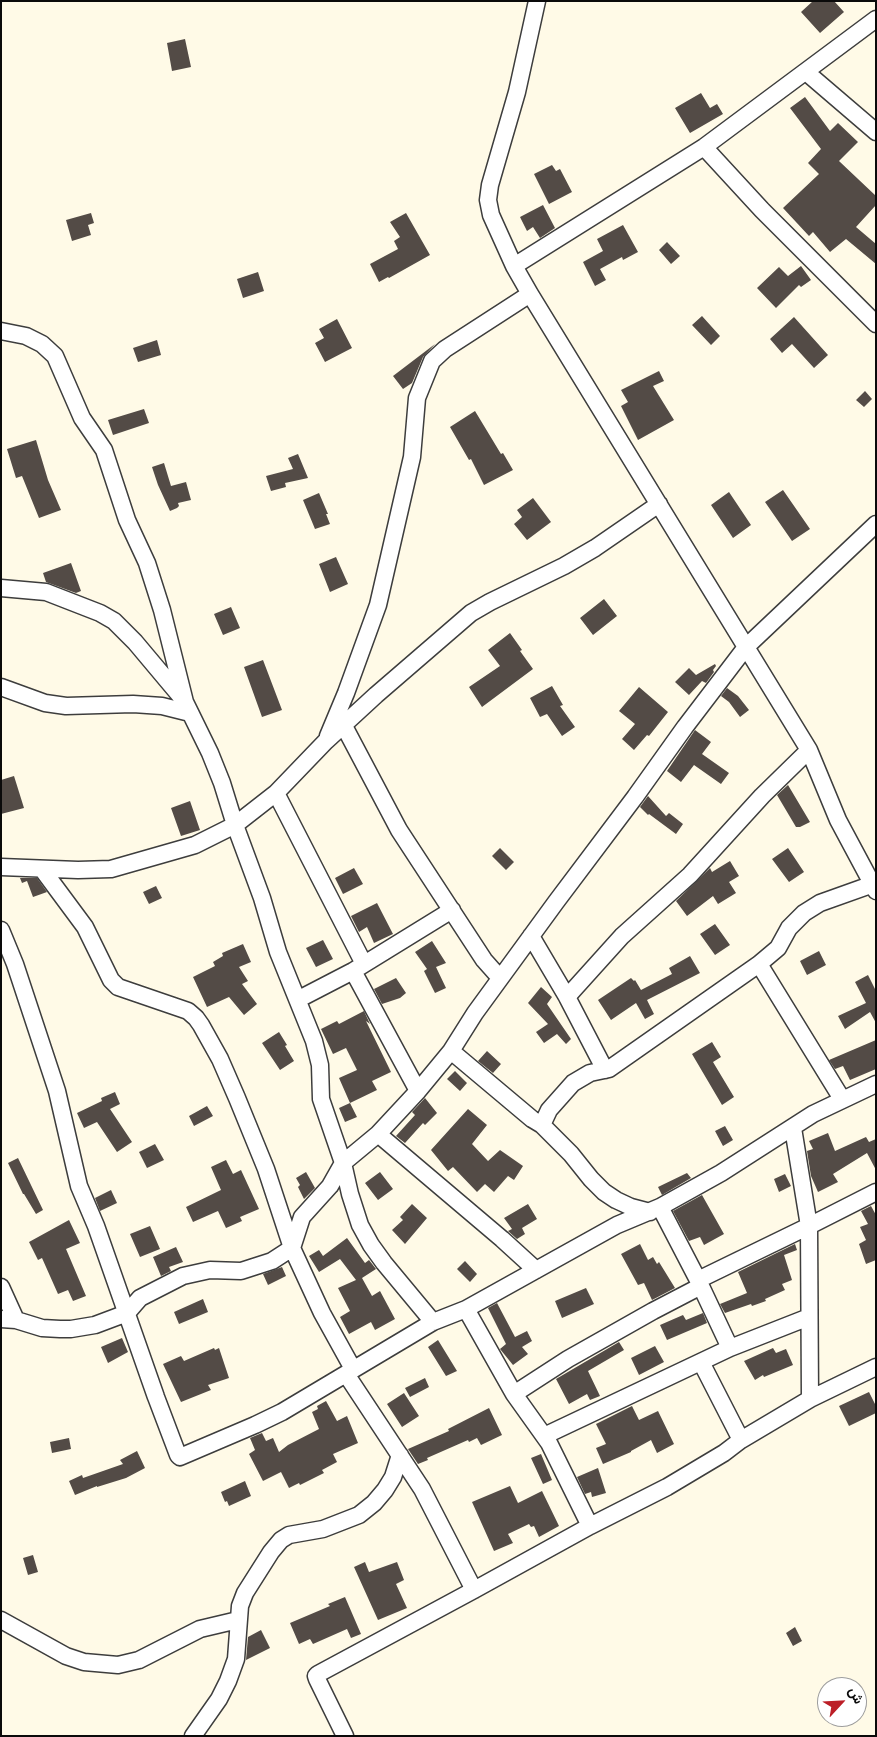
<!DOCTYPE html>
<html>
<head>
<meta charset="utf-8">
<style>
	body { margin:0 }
	#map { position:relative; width:877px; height:1737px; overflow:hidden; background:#fffae7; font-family:Georgia,Vazirmatn,serif }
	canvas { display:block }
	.frame { position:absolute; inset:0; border:2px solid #0a0a0a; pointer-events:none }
	.north { position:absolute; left:817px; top:1677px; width:50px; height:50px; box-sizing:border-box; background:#fff; border:1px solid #9d9d9d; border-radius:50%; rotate:65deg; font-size:14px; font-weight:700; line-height:20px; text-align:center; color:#0a0a0a }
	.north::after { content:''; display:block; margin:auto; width:18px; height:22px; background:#bc1f27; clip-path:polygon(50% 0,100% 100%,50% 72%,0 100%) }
</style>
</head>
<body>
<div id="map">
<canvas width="877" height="1737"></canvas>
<div class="frame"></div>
<div class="north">ش</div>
</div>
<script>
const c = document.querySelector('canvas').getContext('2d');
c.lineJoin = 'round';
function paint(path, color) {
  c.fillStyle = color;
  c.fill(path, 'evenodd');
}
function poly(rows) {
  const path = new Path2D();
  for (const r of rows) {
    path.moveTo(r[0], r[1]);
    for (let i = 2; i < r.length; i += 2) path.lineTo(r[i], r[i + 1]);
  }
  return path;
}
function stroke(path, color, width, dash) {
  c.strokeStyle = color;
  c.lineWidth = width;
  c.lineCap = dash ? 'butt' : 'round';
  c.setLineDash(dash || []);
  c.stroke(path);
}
paint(poly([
	[813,1,834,1,844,12,820,33,801,12],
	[185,39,191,67,172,71,167,43],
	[701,93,710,108,717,104,723,114,690,133,675,108],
	[805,97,830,131,838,123,858,142,839,161,876,196,876,205,856,227,876,244,876,264,846,239,830,252,813,232,809,236,783,208,819,174,808,163,821,149,790,108],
	[552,165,556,171,560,169,572,192,549,204,534,174],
	[543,205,555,228,540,238,533,227,527,231,520,217],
	[91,213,94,223,88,225,91,235,72,241,66,220],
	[406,213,430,255,389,278,388,277,379,282,370,264,398,249,394,241,400,237,390,222],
	[623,225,638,252,623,260,622,257,600,269,606,280,595,286,583,262,603,251,597,239],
	[667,242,680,256,671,264,659,250],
	[801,266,811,280,801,287,799,285,776,308,757,288,779,267,788,276],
	[258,272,264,291,243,298,237,279],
	[702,316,720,336,711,345,692,325],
	[794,317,828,355,814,368,792,344,782,353,770,339],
	[337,319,352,348,325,362,315,343,324,338,319,329],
	[157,340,161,355,138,362,133,348],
	[435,344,423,357,412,383,403,389,393,376],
	[659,371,664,381,653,386,674,420,638,440,621,406,628,402,621,390],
	[865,391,872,399,864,407,856,400],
	[144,409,149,423,113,435,108,420],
	[475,411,501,454,503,453,513,470,484,485,471,459,469,460,450,427],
	[36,440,48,480,61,510,39,518,22,476,16,478,7,449],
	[298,454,308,478,285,483,286,487,271,491,266,476,293,469,288,458],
	[164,463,171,486,186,482,191,500,178,503,179,506,177,508,170,511,158,485,152,467],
	[783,490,810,529,792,541,765,502],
	[729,492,751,525,733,538,711,505],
	[319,493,328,514,326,514,330,524,315,529,303,500],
	[533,498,551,522,527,540,514,524,522,517,517,510],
	[336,557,348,584,330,592,319,564],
	[71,563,81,591,76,593,46,582,43,573],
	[604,599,617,616,593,635,580,618],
	[231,607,240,628,223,635,214,614],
	[510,633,522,650,520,651,533,669,482,707,469,687,500,666,488,650],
	[263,660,282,710,262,717,244,667],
	[715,664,716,666,713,670,714,672,706,683,702,681,689,695,675,682,689,668,696,675],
	[552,686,563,705,560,706,575,727,562,736,547,714,540,717,530,698],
	[639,687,668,712,649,736,647,735,634,750,622,739,635,724,619,711],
	[727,688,738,696,749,710,740,717,729,702,721,696],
	[695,730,711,742,702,754,729,773,721,784,694,765,681,782,667,771],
	[14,776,24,808,1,814,1,780],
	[788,785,810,822,800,827,796,827,777,795],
	[648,796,666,816,669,813,683,824,676,834,649,814,648,815,640,807],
	[190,801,200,830,181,836,171,808],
	[500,848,514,862,506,870,492,856],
	[788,848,804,872,789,882,772,859],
	[730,861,739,876,729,882,736,893,718,904,713,896,687,916,676,901,709,869,710,868,712,872],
	[354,868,363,884,343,894,335,878],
	[20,878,37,878,47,892,33,897,27,881,22,883],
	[156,886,162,898,149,904,143,892],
	[377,903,393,934,374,943,367,927,359,932,351,916],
	[715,924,730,945,715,955,700,934],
	[323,940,333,959,316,967,306,948],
	[432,941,446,963,436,967,446,988,435,993,424,971,427,969,415,952],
	[243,944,251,962,239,967,248,981,242,984,257,1004,244,1015,229,997,207,1007,193,977,215,966,213,962,223,956,222,953],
	[819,951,826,965,807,975,800,961],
	[690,956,700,973,647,1000,654,1014,645,1019,636,1003,611,1020,598,1000,631,978,634,981,635,980,641,990,672,974,669,968],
	[868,975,876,991,876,1023,870,1012,845,1029,838,1016,866,1003,855,982],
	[396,978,406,993,400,998,382,1004,374,989],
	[541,987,552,997,547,1004,571,1039,566,1044,557,1034,544,1043,536,1032,548,1024,528,1003],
	[364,1011,370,1024,366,1021,391,1072,372,1081,377,1090,350,1103,357,1117,345,1122,339,1108,350,1103,339,1078,357,1070,346,1048,333,1054,321,1029,337,1021,339,1024],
	[279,1032,287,1045,285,1046,294,1061,280,1070,262,1043],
	[876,1040,876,1069,850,1080,843,1066,835,1069,829,1060],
	[712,1042,721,1057,713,1062,734,1097,722,1105,692,1054],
	[487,1051,501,1064,493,1073,478,1061],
	[455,1071,467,1083,460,1091,447,1079],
	[115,1092,120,1104,110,1109,132,1142,117,1152,97,1122,84,1128,77,1113,102,1101,101,1098],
	[425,1098,437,1113,425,1125,423,1123,405,1143,396,1136,415,1115,412,1112],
	[207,1106,213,1116,194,1126,189,1116],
	[468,1109,487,1125,472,1144,488,1161,500,1150,523,1166,514,1180,508,1176,494,1192,485,1184,477,1192,453,1167,448,1171,431,1150],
	[725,1126,733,1140,723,1146,715,1131],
	[828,1133,835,1151,866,1137,869,1142,876,1139,876,1170,867,1153,833,1174,838,1182,818,1192,811,1176,807,1151,813,1149,809,1141],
	[155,1144,164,1160,147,1168,139,1152],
	[18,1158,43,1210,36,1214,24,1194,23,1194,8,1163],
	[226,1160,233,1174,241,1170,259,1209,240,1217,242,1221,226,1228,218,1211,193,1222,186,1207,221,1190,211,1167],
	[306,1172,315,1188,304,1199,298,1187,300,1185,296,1178],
	[380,1172,393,1189,378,1200,365,1183],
	[687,1173,691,1178,662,1195,658,1187],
	[785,1174,791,1186,779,1192,774,1179],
	[111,1190,117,1203,100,1211,95,1198],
	[702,1195,724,1234,704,1245,700,1237,689,1241,673,1211],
	[412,1204,427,1218,405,1244,392,1230,403,1220,400,1217],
	[528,1204,537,1219,522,1228,525,1234,517,1239,508,1231,512,1229,504,1218],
	[871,1206,876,1215,876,1260,866,1264,859,1244,866,1240,860,1227,868,1224,861,1211],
	[69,1220,80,1243,66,1249,86,1296,73,1301,68,1290,58,1294,42,1258,38,1260,29,1242],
	[150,1226,160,1249,140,1257,130,1234],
	[347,1238,365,1263,369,1260,376,1269,362,1278,372,1296,380,1291,395,1319,375,1330,371,1322,349,1334,340,1317,350,1311,338,1288,356,1280,340,1259,319,1272,309,1256,319,1250,323,1256],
	[640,1244,648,1260,653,1257,657,1264,659,1262,675,1288,652,1300,644,1283,638,1285,621,1254],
	[795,1244,797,1250,784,1255,792,1280,782,1284,785,1290,765,1299,766,1301,752,1306,751,1304,725,1313,720,1304,747,1293,738,1272],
	[176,1247,183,1262,169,1267,171,1271,161,1276,153,1257],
	[465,1261,477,1274,470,1282,457,1269],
	[282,1267,286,1276,268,1285,263,1274],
	[586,1288,594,1304,562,1318,555,1301],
	[203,1299,208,1312,179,1324,174,1312],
	[497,1303,515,1337,527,1331,532,1341,522,1347,528,1354,513,1365,500,1349,506,1344,488,1308],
	[703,1313,707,1323,667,1340,660,1325,683,1315,686,1320],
	[122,1338,128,1352,108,1363,101,1347],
	[438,1340,457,1371,446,1376,428,1347],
	[619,1342,624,1350,588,1371,600,1396,590,1400,587,1394,569,1404,556,1379],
	[655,1346,664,1362,639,1375,631,1358],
	[214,1348,215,1350,219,1348,229,1378,208,1385,211,1390,181,1402,163,1364,181,1356,184,1361],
	[773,1348,776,1353,786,1349,793,1365,764,1377,763,1375,755,1380,744,1361],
	[425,1378,429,1387,410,1397,405,1388],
	[869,1392,876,1406,876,1413,849,1426,839,1406],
	[404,1393,419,1416,402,1427,387,1404],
	[326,1401,337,1421,347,1416,358,1443,333,1454,337,1462,322,1470,324,1473,300,1485,299,1483,289,1488,281,1472,263,1481,249,1454,255,1450,250,1438,262,1433,266,1441,273,1438,279,1452,288,1445,319,1429,312,1412,318,1409,317,1406],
	[632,1406,639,1420,658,1411,674,1444,657,1453,651,1440,631,1451,631,1452,603,1464,596,1448,606,1444,596,1424],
	[489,1408,502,1435,481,1445,477,1438,469,1442,468,1440,427,1458,428,1460,418,1464,408,1449,449,1431,448,1429],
	[69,1438,71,1449,52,1453,50,1442],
	[137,1451,145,1468,126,1478,97,1487,97,1486,75,1495,69,1481,82,1475,83,1478,123,1464,120,1460],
	[541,1454,552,1480,543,1484,531,1458],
	[598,1468,606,1493,592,1497,591,1492,585,1494,577,1477],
	[245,1481,251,1496,229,1506,227,1501,225,1502,221,1492],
	[510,1486,518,1503,542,1491,559,1526,539,1537,534,1526,531,1527,529,1524,508,1534,513,1543,494,1551,472,1502],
	[33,1555,38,1572,28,1575,23,1558],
	[365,1562,369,1572,397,1562,404,1580,396,1584,407,1608,378,1620,354,1567],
	[345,1597,361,1634,351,1638,347,1629,313,1644,310,1639,299,1644,290,1623,330,1606,328,1604],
	[795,1627,802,1641,793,1646,786,1633],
	[261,1630,270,1648,246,1660,248,1637]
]), '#534b46');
const minor = poly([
	[537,1,517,92,490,185,488,200,491,215,514,266,530,294,809,750,838,820,876,891],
	[806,72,876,132],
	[704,147,762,210,876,324],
	[514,266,704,147,876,19],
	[1,331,26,336,42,344,55,356,82,418,104,450,127,520,147,563,162,610,185,702,210,753,222,783,235,825,262,898,278,952,314,1041,320,1065,321,1099,343,1163,350,1194,360,1225,371,1245,384,1263,433,1322],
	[1,588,46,592,100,613,114,621,135,642,182,698],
	[1,687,45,703,66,706,133,704,162,706,190,713],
	[344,726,399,830,484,960,500,978],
	[328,736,346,693,378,605,412,457,417,398,432,361,445,349,530,294],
	[276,793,364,964],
	[1,867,78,870,111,869,195,845,235,825,276,793,326,741,376,695,471,613,490,602,564,566,595,548,659,504],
	[42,869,85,927,111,980,118,987,188,1011,196,1018,201,1025,220,1059,237,1098,266,1169,292,1248,322,1313,353,1369],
	[1,930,15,964,57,1091,79,1186,96,1226,156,1397,178,1455,180,1457,255,1425,282,1412,433,1322,466,1309,617,1225,660,1207,721,1173,813,1114,876,1084],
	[531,936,567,997,605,1070],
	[759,964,842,1099],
	[353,971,418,1091],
	[567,997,622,936,690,875,762,796,809,750],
	[299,999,353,971,452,910],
	[451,1051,532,1119,542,1125,549,1110,573,1083,590,1073,609,1069,759,964,778,948,789,928,804,913,820,903,876,883],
	[542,1125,571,1154,591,1179,604,1192,616,1200,631,1207,650,1212],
	[793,1128,809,1226,810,1399],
	[378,1134,502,1239,536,1270],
	[698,1280,809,1226,876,1192],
	[1,1287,16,1320],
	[466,1309,514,1394,549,1443,590,1526],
	[1,1319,16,1320,42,1328,60,1329,71,1329,95,1325,127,1313,140,1298,183,1276,210,1270,241,1271,272,1261,292,1248,302,1217,330,1186,343,1163,378,1134,418,1091,451,1051,475,1013,556,902,635,797,685,727,746,647,876,524],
	[730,1348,809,1317],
	[701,1362,741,1440],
	[346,1374,422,1489,474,1590],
	[514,1394,568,1359,653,1311,701,1286],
	[544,1436,730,1348,698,1280,660,1207],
	[1,1620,66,1656,84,1662,118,1665,139,1660,200,1629,238,1620],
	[193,1736,219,1699,228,1681,236,1659,240,1606,245,1593,271,1552,281,1540,289,1535,323,1529,359,1515,374,1503,385,1490,393,1477,400,1455],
	[345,1736,317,1679,316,1676,318,1674,474,1590,590,1526,667,1487,724,1453,741,1440,810,1399,876,1367]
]);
stroke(minor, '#3d3d3d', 19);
stroke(minor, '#fff', 16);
</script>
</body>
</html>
